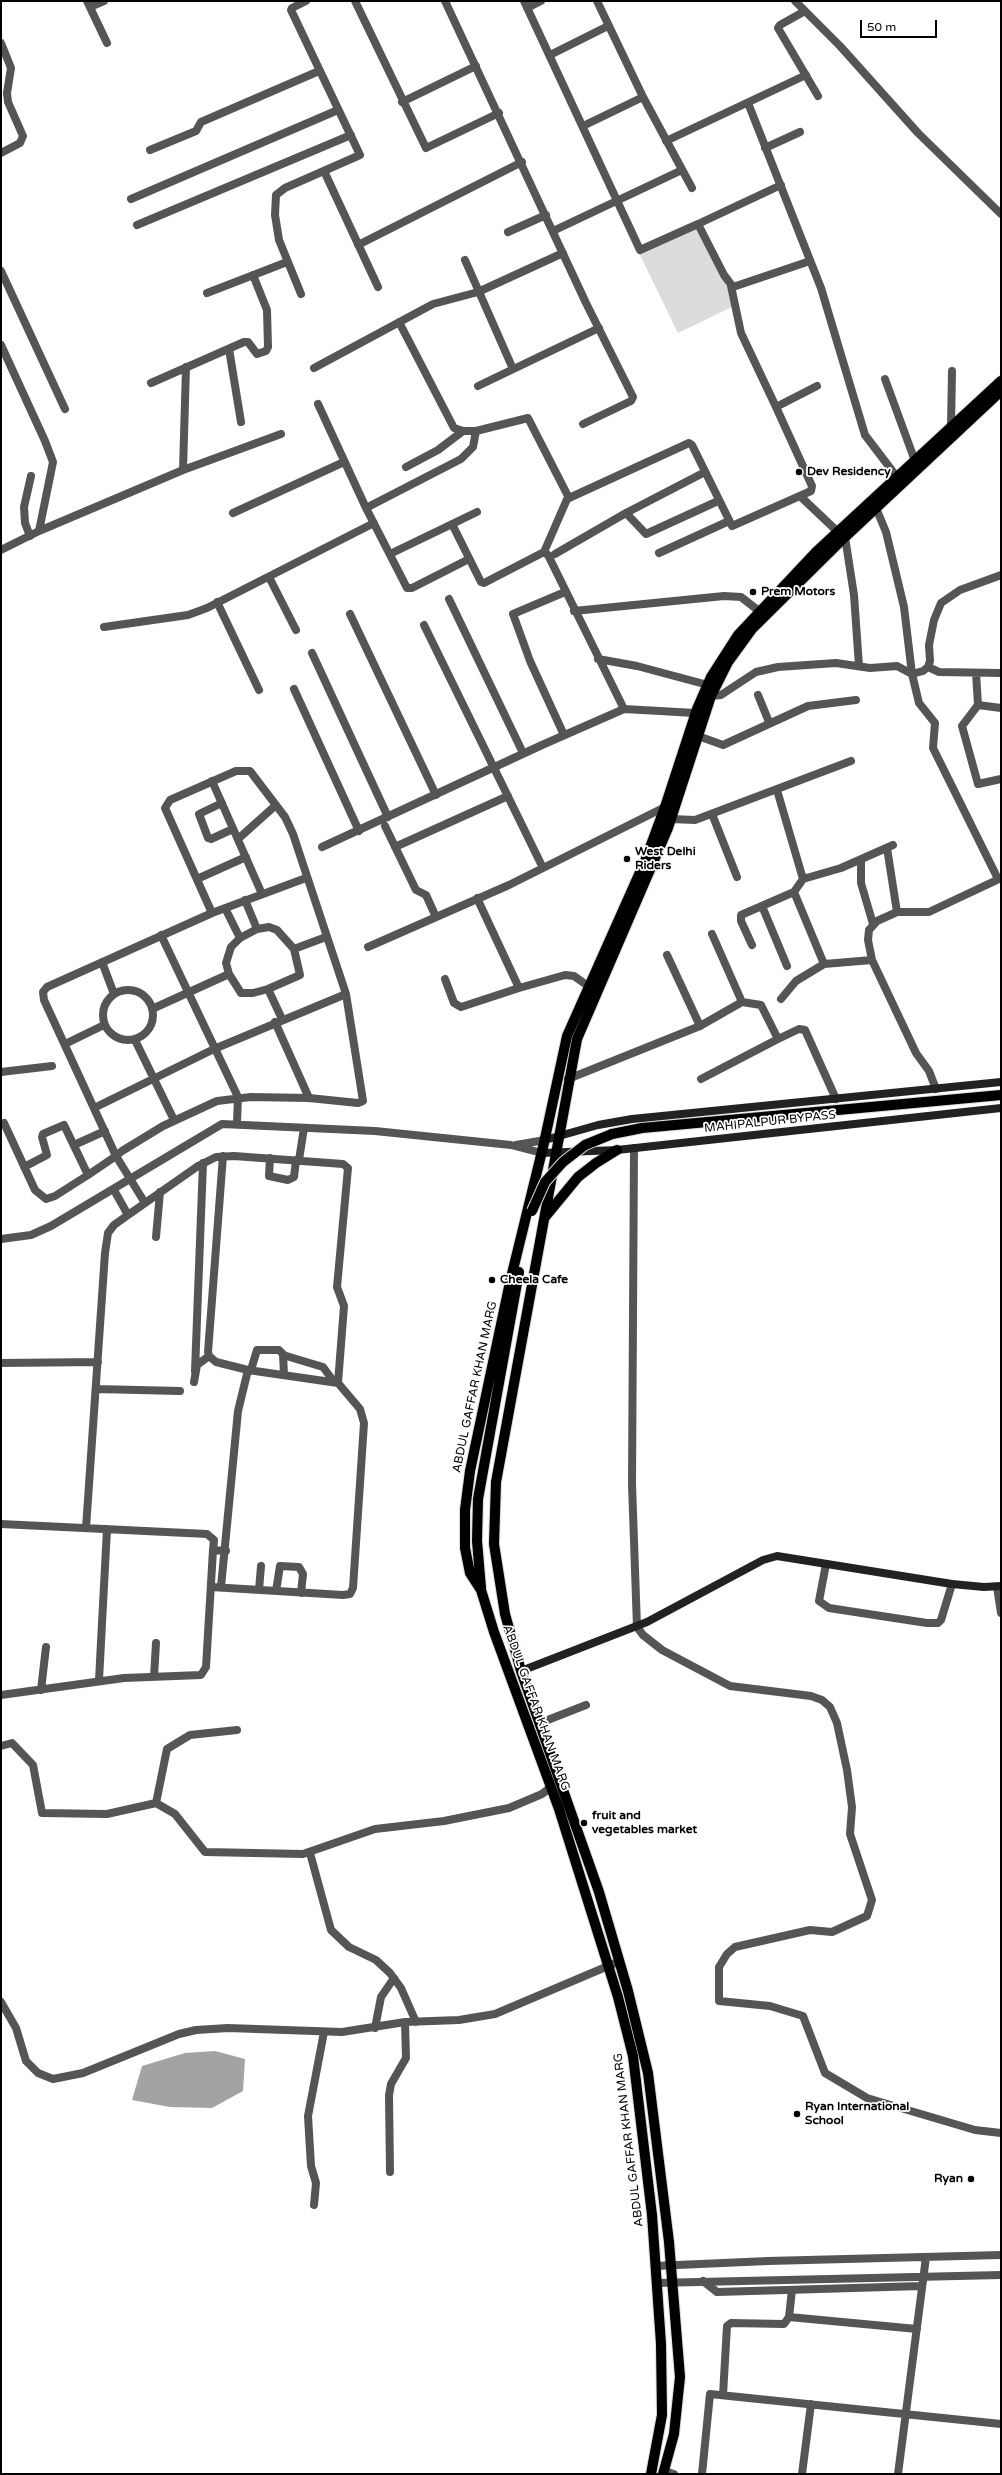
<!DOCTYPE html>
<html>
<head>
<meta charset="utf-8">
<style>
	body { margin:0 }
	#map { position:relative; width:1002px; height:2475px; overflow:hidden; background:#fff; font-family:"Varela Round",sans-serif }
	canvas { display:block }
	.frame { position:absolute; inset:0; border:2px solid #000; pointer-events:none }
	.scale { position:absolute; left:860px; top:20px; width:77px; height:18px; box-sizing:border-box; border:2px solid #000; border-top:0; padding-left:5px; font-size:12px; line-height:14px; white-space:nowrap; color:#000; -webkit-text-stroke:3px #fff; paint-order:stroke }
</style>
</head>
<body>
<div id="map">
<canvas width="1002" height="2475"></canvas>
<div class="frame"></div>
<div class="scale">50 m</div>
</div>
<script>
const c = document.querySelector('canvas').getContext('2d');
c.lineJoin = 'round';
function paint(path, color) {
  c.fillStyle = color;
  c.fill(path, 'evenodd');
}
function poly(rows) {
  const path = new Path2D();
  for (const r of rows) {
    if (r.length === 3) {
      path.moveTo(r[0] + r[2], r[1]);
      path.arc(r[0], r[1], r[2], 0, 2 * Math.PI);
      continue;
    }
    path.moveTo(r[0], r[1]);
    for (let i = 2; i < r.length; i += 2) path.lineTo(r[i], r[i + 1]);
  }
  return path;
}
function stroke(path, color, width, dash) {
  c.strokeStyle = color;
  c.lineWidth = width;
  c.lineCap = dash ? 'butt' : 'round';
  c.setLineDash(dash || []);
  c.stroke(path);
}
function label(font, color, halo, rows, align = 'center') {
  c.font = font + ' "Varela Round",sans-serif';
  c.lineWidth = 3.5;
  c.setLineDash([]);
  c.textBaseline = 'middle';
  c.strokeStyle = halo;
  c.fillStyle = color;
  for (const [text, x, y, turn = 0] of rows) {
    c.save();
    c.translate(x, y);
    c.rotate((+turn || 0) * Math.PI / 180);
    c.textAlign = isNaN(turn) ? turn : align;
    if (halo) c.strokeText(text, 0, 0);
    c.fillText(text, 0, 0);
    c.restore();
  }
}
paint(poly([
	[698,224,736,305,678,333,639,253]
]), '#dcdcdc');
paint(poly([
	[215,2051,245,2059,243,2091,212,2108,170,2107,132,2100,142,2066,185,2053]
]), '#a3a3a3');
const primary = poly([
	[612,1134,642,1128,1001,1095],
	[545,1217,578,1177,596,1163,617,1150],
	[481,1588,477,1541,478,1499,519,1272],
	[651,2474,662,2415,661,2344,652,2215,633,2056,618,1997,559,1809,494,1632,481,1590,470,1573,465,1548,465,1510,470,1471,510,1282,544,1143,567,1036,645,861,665,807,697,709,711,677,738,635,816,552,1001,381],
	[663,2474,674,2434,680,2377,669,2242,648,2073,628,1991,599,1892,521,1671,505,1614,494,1544,496,1482,577,1039,668,828,711,696,728,662,752,629,845,537,1001,391]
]);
stroke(primary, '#dbdbdb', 12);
stroke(poly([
	[87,1,107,43],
	[355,1,426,148,499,113],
	[445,1,586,303,633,397,631,401,583,424],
	[524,1,640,250,698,224,724,275,733,287,810,261],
	[597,1,643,97,692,188],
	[795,1,840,46,918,133,1001,214],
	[90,7,104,1],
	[527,8,541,1],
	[805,11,780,25,778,28,818,96],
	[1,43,11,68,7,93,8,102,23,136,20,143,1,153],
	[550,55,608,26],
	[402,102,476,66],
	[748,103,821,288,865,435,897,477],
	[583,126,643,97],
	[666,141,806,75],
	[765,148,800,132],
	[150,150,196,131,201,122,319,71],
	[324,171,378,287],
	[131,199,338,110],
	[698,224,781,185],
	[137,225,351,135],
	[553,231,682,170],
	[508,232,546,215],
	[358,245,522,162],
	[465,260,513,369],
	[1,271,65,409],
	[731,286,741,333,776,407],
	[207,293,287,262],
	[301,294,279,240,275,215,276,195,285,188,360,155,291,10,292,8,306,1],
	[399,322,454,428,463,431,476,431,528,418,569,498,689,443,692,445,732,526,811,491,812,486,776,407,817,386],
	[1,345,45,441,53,462,39,531,1,550],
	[229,349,241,422],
	[314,368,433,304,478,292,563,253],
	[885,379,915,461],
	[151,383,244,342,248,342,257,354,266,351,268,347,267,310,253,275],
	[478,386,599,328],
	[318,404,366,508,407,588,412,588,469,559],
	[951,427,952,371],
	[406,467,438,450,463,431],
	[183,470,186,367],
	[800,496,838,532],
	[366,508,461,459,473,447,476,431],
	[876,508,886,532,904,607,912,674,919,703,935,723,933,748,998,879],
	[233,513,344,462],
	[626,513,646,534,718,501],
	[452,524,481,582,484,583,544,552,568,497],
	[39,531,183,470,281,434],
	[30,536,25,523,24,507,31,476],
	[845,537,854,595,859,666],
	[544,552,548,555,624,709],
	[659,553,729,521],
	[390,554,477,512],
	[555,554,626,513,705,472],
	[269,577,296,630],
	[449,599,523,753],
	[217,602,259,690],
	[574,611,724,596,741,597,759,611],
	[350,614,436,795],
	[424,625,543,868],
	[104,627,188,615,207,608,374,523],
	[312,653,388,817],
	[598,659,637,666,708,685],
	[928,667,939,672,1001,673],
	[976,673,978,705,1001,708],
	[294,689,359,831],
	[758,695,769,722],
	[711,696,721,695,756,672,778,667,836,663,870,668,897,666,912,674,923,671,928,667,930,661,929,645,934,620,941,603,960,590,1001,575],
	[978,705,962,726,978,784,1001,779],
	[564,735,530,661,513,614,565,592],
	[698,736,723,745,808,706,856,700],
	[212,781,262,894],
	[777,790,803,879],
	[222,803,199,814,208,838,211,839,233,829],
	[712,814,737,877],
	[671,819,695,820,851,761],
	[385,826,416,890,426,895,436,917],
	[238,839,276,805],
	[322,847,542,745,624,709,695,713],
	[395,847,508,796],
	[887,848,897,912],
	[861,860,861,883,873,924],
	[197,879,246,857],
	[803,879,841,868,893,845],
	[794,892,803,879],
	[477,898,519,988,565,975,574,976,588,986],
	[245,900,257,929,240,938,231,947,226,963,229,974,241,993,253,993,268,989],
	[762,906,787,966],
	[225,908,240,938],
	[212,913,306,878],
	[257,929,269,927,277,930,294,949,326,937],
	[161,935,238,1097,237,1123],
	[752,945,741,921,741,915,794,892,824,964],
	[368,947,509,885,665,807],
	[667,955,700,1026],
	[102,962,114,994],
	[445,979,454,1003,461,1007,519,988],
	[128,1015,25],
	[781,999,796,981,824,964,872,960],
	[742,1002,761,1005,778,1039,799,1029,805,1030,836,1099],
	[152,1009,229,974],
	[282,1019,268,989,300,975,294,949],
	[275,1022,309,1098],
	[135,1040,174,1120],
	[65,1044,104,1025],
	[1,1072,52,1066],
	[568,1079,700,1026,742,1002,712,934],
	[701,1079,778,1039],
	[936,1089,929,1071,916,1053,872,960,868,940,869,930,877,921,897,912,929,912,1001,878],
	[94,1108,214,1049,346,994],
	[4,1123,35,1190,46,1199,55,1196,88,1175,116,1156,122,1151,163,1126,217,1101,251,1097,309,1098,358,1103,363,1101,346,994,293,834,285,817,250,771,236,771,170,800,165,808,212,913,47,987,43,992,44,1000,116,1156,145,1203],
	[74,1145,105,1131],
	[516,1145,545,1140],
	[634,1148,632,1484,637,1627,643,1635,662,1650,730,1686,811,1696,822,1700,830,1707,837,1723,847,1770,852,1807,850,1834,872,1900,867,1916,832,1932,810,1930,735,1947,727,1954,719,1967,719,2001,770,2006,803,2016,825,2073,867,2098,975,2130,1001,2133],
	[223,1156,208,1352,209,1356,216,1362,248,1370,338,1383],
	[270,1158,269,1176,288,1180,294,1177,296,1160],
	[299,1160,304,1128],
	[24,1167,47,1155,42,1137,43,1134,64,1125,88,1175],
	[114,1190,128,1215],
	[156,1237,160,1192],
	[1,1239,31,1235,51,1226,222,1124,375,1131,511,1145,542,1153],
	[283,1355,323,1367,334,1382],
	[1,1363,98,1362],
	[251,1370,257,1350,279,1350,283,1354,284,1375],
	[195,1371,203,1163],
	[194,1382,197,1365,209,1356],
	[96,1389,180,1391],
	[1,1524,207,1534,214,1540,213,1550,226,1551],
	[86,1528,105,1253,108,1233,114,1225,128,1215,198,1166,216,1157,234,1156,343,1164,348,1168,337,1287,344,1306,338,1383,360,1409,364,1423,353,1588,350,1594,343,1595,211,1587],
	[826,1564,819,1601,829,1608,927,1623,938,1623,941,1620,952,1584],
	[221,1587,238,1411,248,1370],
	[997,1587,1001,1613],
	[259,1590,261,1566],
	[276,1591,280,1566,299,1567,303,1574,301,1593],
	[154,1677,156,1643],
	[99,1680,107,1529],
	[41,1690,46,1647],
	[1,1695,124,1678,201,1675,206,1667,213,1550],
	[540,1723,586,1705],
	[1,1746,12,1743,33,1765,42,1813,107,1814,156,1803,167,1749,190,1735,237,1730],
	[156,1803,175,1814,205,1852,303,1854,375,1829,444,1821,509,1808,542,1794,551,1787],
	[310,1853,331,1930,349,1947,376,1960,390,1973,401,1988,416,2022],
	[1,2002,16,2028,26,2061,38,2073,53,2079,83,2073,179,2034,196,2030,228,2028,342,2032,405,2022,459,2020,495,2014,620,1961],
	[375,2028,381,1997,394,1978],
	[390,2172,389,2095,391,2084,406,2058,405,2022],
	[314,2205,316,2183,311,2166,308,2116,324,2032],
	[655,2266,768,2261,1001,2255],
	[703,2281,717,2292,922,2286],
	[656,2283,1001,2275],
	[789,2317,917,2329],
	[723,2395,727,2326,731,2323,784,2324,789,2317,792,2290],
	[664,2471,674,2474],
	[702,2474,710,2394,1001,2424],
	[802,2474,811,2404],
	[898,2474,926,2257]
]), '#555', 8);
stroke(poly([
	[545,1140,598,1125,632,1119,1001,1082],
	[542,1153,617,1150,1001,1108],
	[521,1671,647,1622,763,1560,777,1556,952,1584,984,1587,1001,1586]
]), '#222', 8);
stroke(primary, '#000', 10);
const primaryBridge = poly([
	[532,1211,545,1182,563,1162,585,1145,612,1134]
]);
stroke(primaryBridge, '#dbdbdb', 12, []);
stroke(primaryBridge, '#000', 10);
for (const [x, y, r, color] of [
	[799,472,4,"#000"],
	[753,592,4,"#000"],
	[627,859,4,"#000"],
	[492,1280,4,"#000"],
	[584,1823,4,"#000"],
	[797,2114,4,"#000"],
	[971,2179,4,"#000"]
]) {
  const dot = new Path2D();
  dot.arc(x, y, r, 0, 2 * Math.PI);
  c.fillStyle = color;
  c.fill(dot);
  stroke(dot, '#fff', 1.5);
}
label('bold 12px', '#000', '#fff', [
	["Dev Residency",807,472],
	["Prem Motors",761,592],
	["West Delhi",635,852],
	["Riders",635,866],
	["Cheela Cafe",500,1280],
	["fruit and",592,1816],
	["vegetables market",592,1830],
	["Ryan International",805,2107],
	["School",805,2121],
	["Ryan",963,2179,"right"]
], 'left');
label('12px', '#000', '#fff', [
	["MAHIPALPUR BYPASS",770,1122,-6],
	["ABDUL GAFFAR KHAN MARG",475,1387,-78],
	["ABDUL GAFFAR KHAN MARG",536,1708,70],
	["ABDUL GAFFAR KHAN MARG",629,2140,-97]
]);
</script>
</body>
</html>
